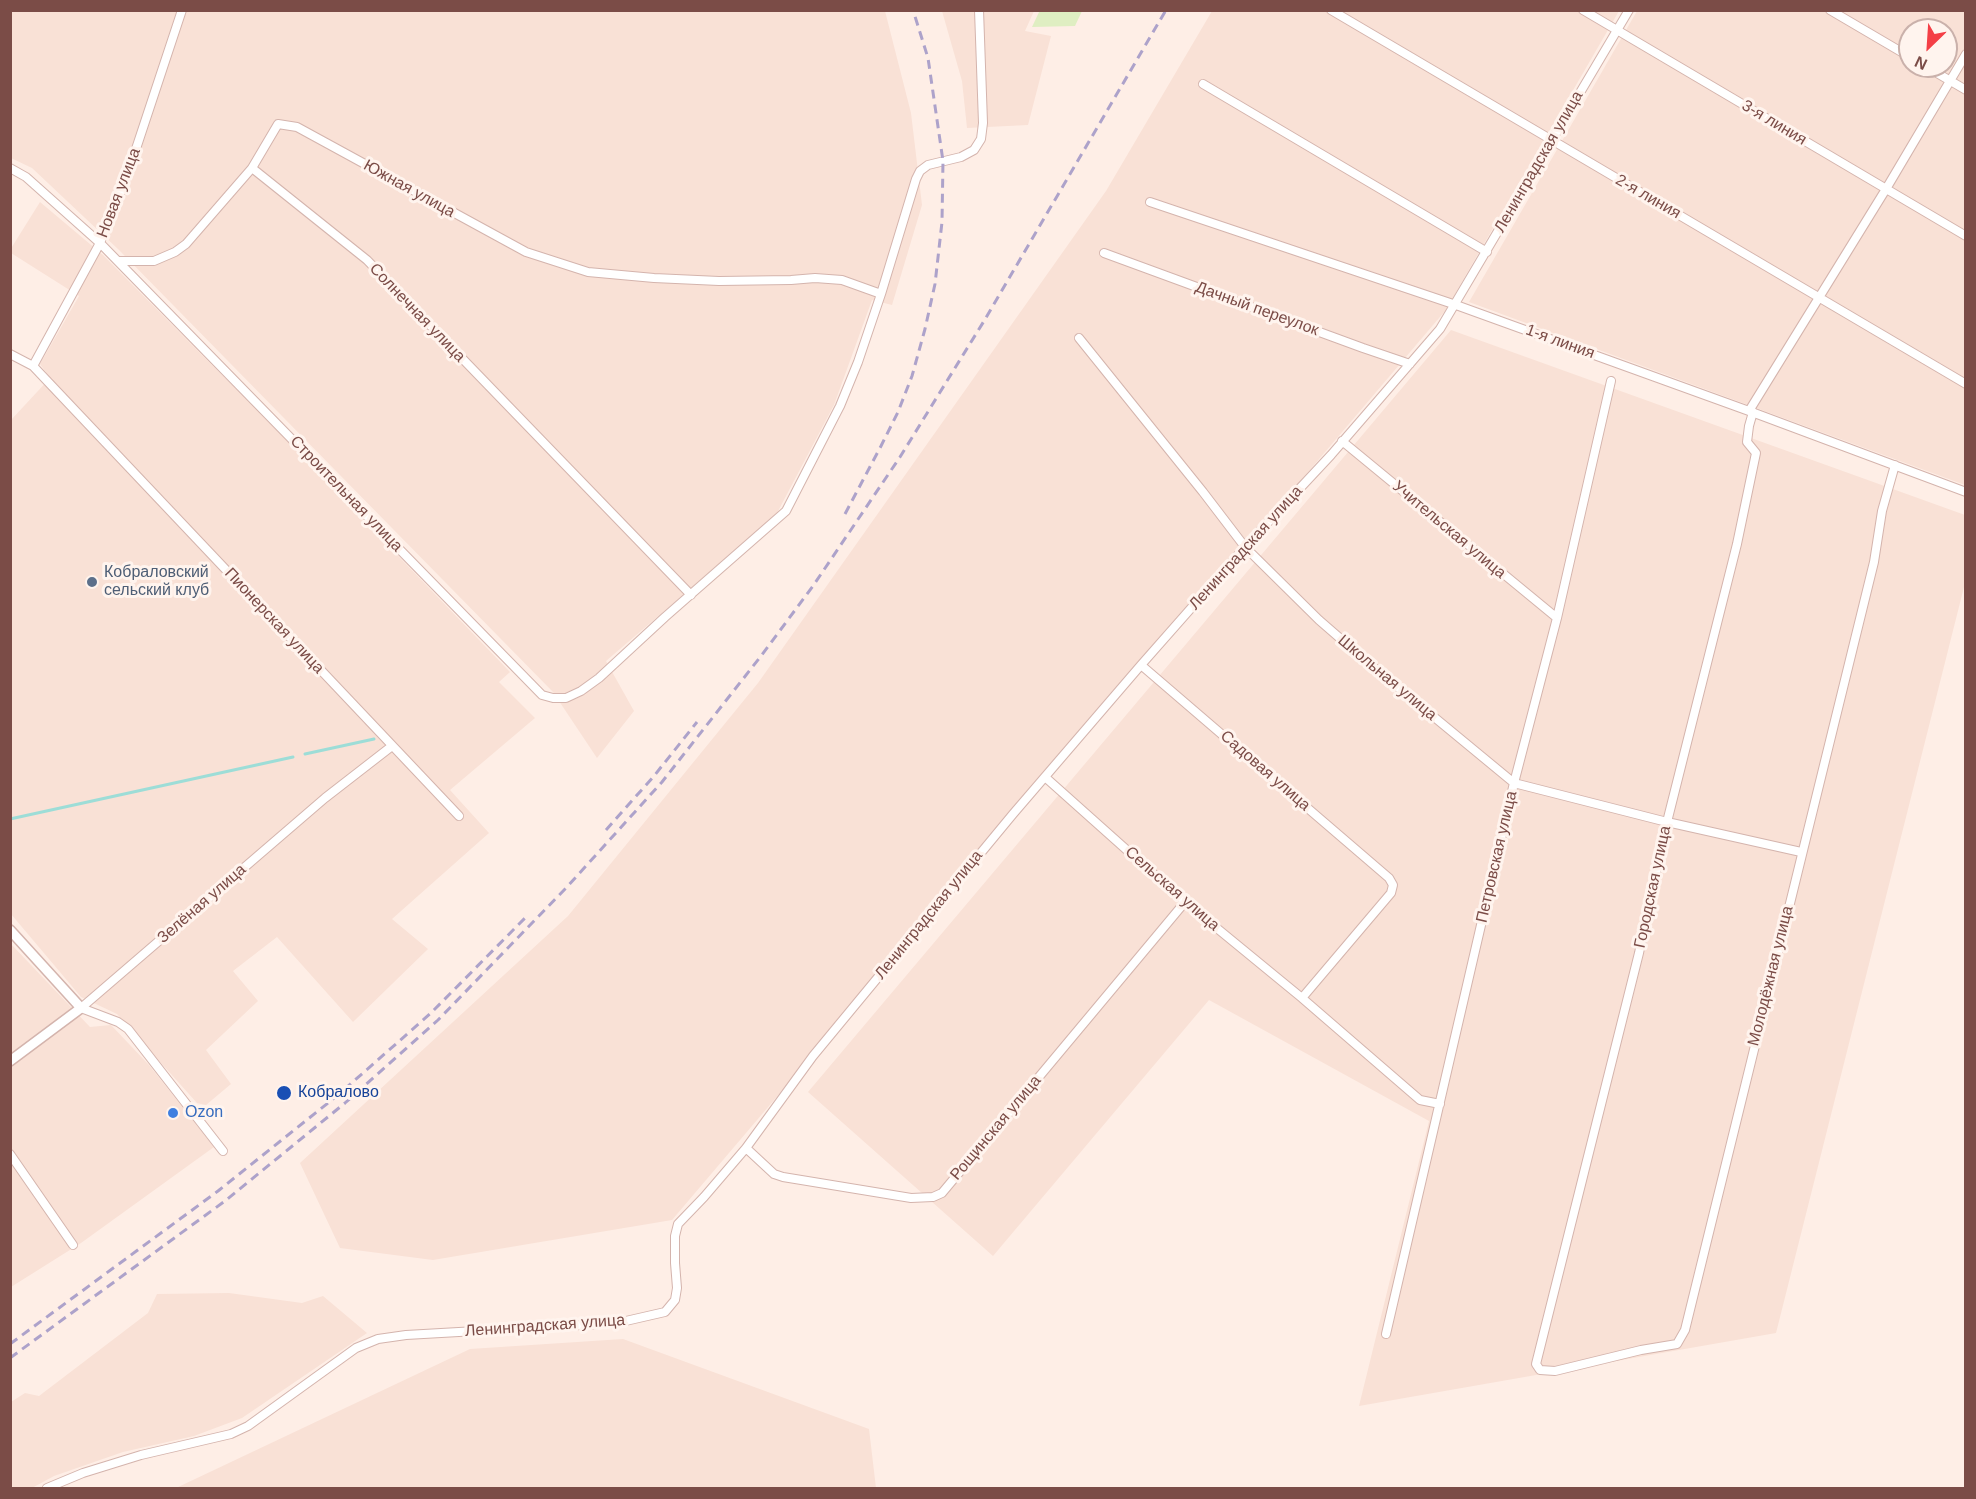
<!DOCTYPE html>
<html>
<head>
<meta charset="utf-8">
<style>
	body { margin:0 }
	#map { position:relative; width:1976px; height:1499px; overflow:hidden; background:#feeee6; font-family:Arial,sans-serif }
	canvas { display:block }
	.frame { position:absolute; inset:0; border:12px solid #7b4c47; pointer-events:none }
	.north { position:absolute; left:1898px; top:18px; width:60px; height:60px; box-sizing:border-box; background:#fff4ee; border:2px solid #cab1ab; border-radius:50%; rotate:205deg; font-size:16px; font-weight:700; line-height:24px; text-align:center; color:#7b4c47 }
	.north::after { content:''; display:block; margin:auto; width:21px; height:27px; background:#f43f46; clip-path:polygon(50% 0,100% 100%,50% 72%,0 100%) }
</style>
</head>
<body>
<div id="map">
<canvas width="1976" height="1499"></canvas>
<div class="frame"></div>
<div class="north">N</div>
</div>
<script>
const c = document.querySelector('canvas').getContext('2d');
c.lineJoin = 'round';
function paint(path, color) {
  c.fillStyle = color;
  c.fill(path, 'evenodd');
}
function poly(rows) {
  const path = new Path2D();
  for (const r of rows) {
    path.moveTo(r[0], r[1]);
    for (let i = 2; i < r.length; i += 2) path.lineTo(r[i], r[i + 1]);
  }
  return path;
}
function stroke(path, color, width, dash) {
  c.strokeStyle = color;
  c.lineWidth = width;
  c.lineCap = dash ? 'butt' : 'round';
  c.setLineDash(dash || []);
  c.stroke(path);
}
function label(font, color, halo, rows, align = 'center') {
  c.font = font + ' Arial,sans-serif';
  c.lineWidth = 6;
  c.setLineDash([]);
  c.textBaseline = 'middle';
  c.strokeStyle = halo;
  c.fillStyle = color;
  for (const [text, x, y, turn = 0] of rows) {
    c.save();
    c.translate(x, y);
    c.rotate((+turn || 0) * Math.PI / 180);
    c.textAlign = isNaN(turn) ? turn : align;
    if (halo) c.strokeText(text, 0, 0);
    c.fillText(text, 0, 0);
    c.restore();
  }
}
paint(poly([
	[10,11,885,11,911,113,922,205,892,305,872,300,834,405,776,515,606,661,634,711,597,758,553,692,119,250,32,168,11,158],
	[942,11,1034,11,1025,31,1051,36,1028,125,967,128,962,81],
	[1212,11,1619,11,1445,311,672,1220,433,1260,340,1248,300,1163,568,916,758,683,1106,191],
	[1637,11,1965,11,1965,485,1469,302],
	[1910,30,1946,30,1946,66,1910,66],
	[40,202,103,255,299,453,510,672,499,682,535,718,450,790,489,833,392,919,428,949,353,1022,277,937,233,971,258,1001,206,1050,231,1084,206,1105,197,1103,117,1014,81,997,11,914,11,420,50,378,40,364,79,296,11,253,10,250],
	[1451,330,1965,515,1965,583,1776,1333,1359,1406,1429,1121,1209,1000,993,1256,808,1092],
	[11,944,90,1027,111,1025,149,1065,214,1147,81,1243,11,1287],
	[229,1293,302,1303,323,1296,367,1333,242,1418,194,1436,123,1452,54,1476,32,1488,11,1488,11,1402,25,1393,39,1396,148,1313,157,1294],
	[623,1339,869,1429,876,1488,176,1488,470,1349]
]), '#f9e1d6');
paint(poly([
	[1040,10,1082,10,1082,11,1075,26,1032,27]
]), '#dfeec2');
stroke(poly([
	[305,754,374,739],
	[10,819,293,757]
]), '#9dddd7', 3);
const minor = poly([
	[1331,10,1966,384],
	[1583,10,1966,236],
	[1830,10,1910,57],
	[1925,66,1966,90],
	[1203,84,1487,252],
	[10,168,26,177,100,243,542,695,553,698,566,698,581,691,599,678,665,617,786,511,840,406,858,362,881,294,916,179,920,171,928,165,961,157,974,150,981,139,983,123,979,10],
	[252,168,278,124,297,127,526,252,588,272,654,278,719,281,791,280,815,278,842,280,881,294],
	[1150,202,1456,305,1749,411,1966,492],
	[1104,253,1363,348,1410,364],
	[118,261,154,261,175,252,186,244,252,168,367,260,691,595],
	[1079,338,1203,492,1245,547,1319,620,1365,660,1514,783,1667,822,1801,852],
	[10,354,33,366,459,816],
	[33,366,100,243,128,173,182,10],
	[1749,411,1886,189,1966,54],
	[1753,412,1749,426,1747,442,1756,453,1737,544,1667,822,1639,953,1536,1364,1540,1370,1555,1371,1641,1350,1677,1344,1685,1330,1874,562,1882,511,1895,465],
	[1342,441,1557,618],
	[1141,665,1389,878,1393,885,1391,893,1302,998],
	[1045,777,1185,902,1302,998,1420,1100,1440,1104],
	[746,1148,774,1174,783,1177,911,1198,933,1197,942,1193,1185,902],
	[223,1151,128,1029,118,1022,81,1008,325,798,392,746],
	[10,1154,73,1245],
	[1386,1334,1514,783,1557,618,1611,381],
	[47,1488,83,1473,141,1455,231,1434,248,1426,356,1348,378,1339,406,1335,617,1323,665,1312,675,1300,677,1288,675,1263,675,1236,678,1224,704,1197,746,1148,813,1056,1013,814,1141,665,1245,547,1331,455,1440,329,1629,10]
]);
const tertiary = poly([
	[10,930,81,1008,10,1061]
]);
stroke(minor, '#d4b4ad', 10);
stroke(tertiary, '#d4b4ad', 12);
stroke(minor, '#fff', 8);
stroke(tertiary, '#fff', 9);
stroke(poly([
	[845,514,881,446,898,412,912,376,925,329,935,284,942,222,943,161,928,58,913,10],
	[606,830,654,776,697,722],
	[10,1344,218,1191,338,1095,431,1013,527,916],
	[10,1358,225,1201,345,1103,438,1020,566,888,662,782,761,656,813,586,900,457,984,321,1166,10]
]), '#ada2ca', 3, [9, 6]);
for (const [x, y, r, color] of [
	[92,582,6,"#5c6f8a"],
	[284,1093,8,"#1a4fb4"],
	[173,1113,6,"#3f7fe0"]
]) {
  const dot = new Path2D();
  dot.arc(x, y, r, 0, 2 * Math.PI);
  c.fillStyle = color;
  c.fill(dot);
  stroke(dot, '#fff4ee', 2);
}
label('16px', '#7b4c47', '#fff4ee', [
	["3-я линия",1774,123,31],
	["Ленинградская улица",1539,162,-60],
	["Южная улица",409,189,29],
	["Новая улица",119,193,-69],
	["2-я линия",1648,197,30],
	["Дачный переулок",1257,309,20],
	["Солнечная улица",417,313,46],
	["1-я линия",1560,342,20],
	["Строительная улица",346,494,46],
	["Учительская улица",1449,530,40],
	["Ленинградская улица",1246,548,-48],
	["Пионерская улица",274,621,47],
	["Школьная улица",1387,678,40],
	["Садовая улица",1265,771,41],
	["Петровская улица",1497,857,-77],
	["Городская улица",1653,887,-78],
	["Сельская улица",1172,889,41],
	["Зелёная улица",202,904,-41],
	["Ленинградская улица",929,915,-51],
	["Молодёжная улица",1771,976,-76],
	["Рощинская улица",996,1128,-50],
	["Ленинградская улица",545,1326,-4]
]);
label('16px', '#4e5e75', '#fff4ee', [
	["Кобраловский",104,573],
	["сельский клуб",104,591]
], 'left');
label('16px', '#164399', '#fff4ee', [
	["Кобралово",298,1093]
], 'left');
label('16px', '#366cbe', '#fff4ee', [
	["Ozon",185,1113]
], 'left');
</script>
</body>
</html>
